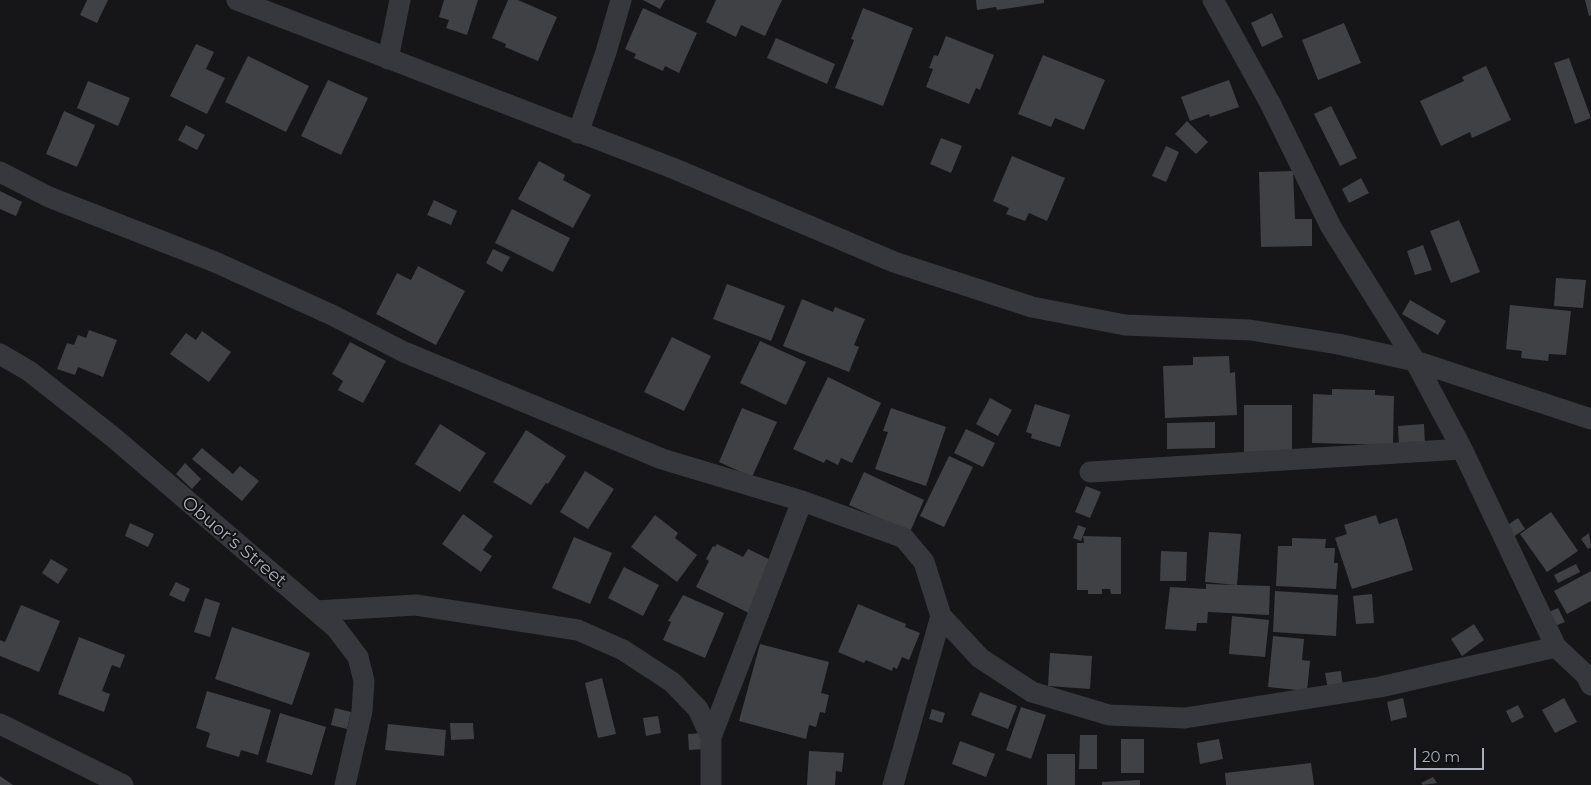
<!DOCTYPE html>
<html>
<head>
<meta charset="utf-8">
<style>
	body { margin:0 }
	#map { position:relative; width:1591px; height:785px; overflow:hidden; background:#161618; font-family:Montserrat,sans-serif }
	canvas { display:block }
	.scale { position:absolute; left:1414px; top:748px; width:70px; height:22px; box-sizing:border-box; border:2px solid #a8adb8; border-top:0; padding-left:6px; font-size:15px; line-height:18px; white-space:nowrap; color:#a8adb8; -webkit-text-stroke:4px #111113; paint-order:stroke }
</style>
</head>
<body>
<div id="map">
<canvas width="1591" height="785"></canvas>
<div class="scale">20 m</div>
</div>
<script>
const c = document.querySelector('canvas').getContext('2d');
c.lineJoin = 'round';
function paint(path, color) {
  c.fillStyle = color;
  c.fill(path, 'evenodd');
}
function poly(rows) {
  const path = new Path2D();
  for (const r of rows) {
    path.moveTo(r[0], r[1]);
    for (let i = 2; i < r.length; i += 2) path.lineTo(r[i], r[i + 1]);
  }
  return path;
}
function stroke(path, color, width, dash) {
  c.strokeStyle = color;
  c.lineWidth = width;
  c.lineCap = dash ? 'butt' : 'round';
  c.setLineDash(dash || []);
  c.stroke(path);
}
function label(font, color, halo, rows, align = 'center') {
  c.font = font + ' Montserrat,sans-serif';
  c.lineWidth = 4;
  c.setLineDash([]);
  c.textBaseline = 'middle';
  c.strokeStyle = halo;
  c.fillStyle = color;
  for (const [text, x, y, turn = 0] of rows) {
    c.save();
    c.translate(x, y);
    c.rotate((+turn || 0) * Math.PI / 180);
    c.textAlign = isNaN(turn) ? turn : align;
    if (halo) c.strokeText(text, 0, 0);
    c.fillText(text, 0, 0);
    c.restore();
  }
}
paint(poly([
	[87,0,108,0,97,23,80,15],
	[444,0,478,0,467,35,446,28,449,20,439,17],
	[508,0,518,0,557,17,538,61,505,47,506,44,492,38],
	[643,0,665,0,660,9],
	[716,0,782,0,765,36,741,25,736,37,706,22],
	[976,0,1044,0,1044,3,997,10,996,7,977,10],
	[1585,0,1591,0,1591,15,1589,16],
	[643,8,697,33,679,73,665,66,663,71,634,58,636,54,625,49],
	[863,8,913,28,883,106,835,88,854,40,851,39],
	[1272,13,1283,37,1262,47,1251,23],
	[1344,23,1361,63,1318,80,1302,40],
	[946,36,994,55,980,90,976,88,969,104,926,87,933,69,929,68,934,55,938,56],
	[776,38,835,64,827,84,767,58],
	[196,44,214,52,206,69,225,78,207,114,170,96],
	[1043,55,1105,80,1084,130,1055,118,1051,127,1018,114],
	[248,56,309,86,286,132,225,102],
	[1569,58,1591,118,1575,124,1554,63],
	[1486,66,1511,120,1472,138,1470,132,1441,146,1420,101,1464,81,1462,77],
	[328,80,368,98,341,155,301,136],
	[1229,80,1239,107,1210,117,1209,114,1190,121,1181,97],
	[88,81,130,98,118,126,77,108],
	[1331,106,1357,158,1340,166,1314,114],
	[64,111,95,125,77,167,46,154],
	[1187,121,1208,142,1196,154,1175,134],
	[186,125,205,135,197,150,178,140],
	[941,138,962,146,951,173,930,164],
	[1166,146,1179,152,1166,182,1152,176],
	[1012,156,1065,178,1047,221,1029,213,1025,221,1006,214,1009,208,993,201],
	[539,161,565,175,563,180,591,195,573,228,518,199],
	[1293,171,1295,219,1312,219,1312,246,1261,247,1259,172],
	[1361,178,1369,193,1349,203,1342,189],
	[0,191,22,202,16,216,0,209],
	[434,200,457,211,451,225,427,215],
	[512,209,570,238,553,272,495,243],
	[1459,220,1480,272,1451,283,1430,231],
	[1423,245,1432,270,1415,275,1407,251],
	[493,249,510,257,502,272,486,263],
	[418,266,465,291,436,345,376,314,397,273,411,280],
	[1556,278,1586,280,1583,308,1554,306],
	[727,284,785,306,771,341,713,319],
	[802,299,833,312,835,307,865,319,854,345,859,347,849,372,783,346],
	[1410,300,1446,321,1438,335,1402,314],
	[1510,305,1571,311,1566,355,1549,354,1548,361,1521,358,1522,351,1506,349],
	[89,330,117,340,103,377,78,367,75,375,57,369,67,343,74,345,78,335,86,338],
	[202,331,231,352,209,382,170,354,186,333,196,340],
	[672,337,711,356,684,411,644,392],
	[760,341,806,362,786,405,740,383],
	[350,342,386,361,363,403,338,390,343,381,332,374],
	[1229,356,1230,373,1235,372,1237,415,1165,418,1163,366,1193,365,1193,357],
	[828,377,881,403,852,463,841,458,838,465,826,459,824,463,793,449],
	[1332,389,1375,390,1375,395,1394,396,1393,445,1312,443,1313,394,1332,395],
	[990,398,1012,410,998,436,976,424],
	[1035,404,1070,415,1060,447,1031,438,1032,434,1026,432],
	[1244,405,1292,405,1292,451,1244,452],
	[742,408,777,422,752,477,719,462],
	[891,408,946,427,926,486,875,469,888,432,883,431],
	[1215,422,1215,448,1167,449,1167,423],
	[440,424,486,453,460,492,415,464],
	[1424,424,1425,444,1399,446,1398,426],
	[966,429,995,443,983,467,954,453],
	[526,430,566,456,548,484,546,483,531,505,493,482],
	[202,448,233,474,240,466,259,481,242,501,192,459],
	[949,456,973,467,944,527,920,516],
	[185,463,201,479,192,489,176,474],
	[585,471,614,489,588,529,560,512],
	[864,472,924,500,910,532,849,505],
	[1086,486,1101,492,1090,518,1075,512],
	[1551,512,1578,551,1547,572,1520,534],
	[463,514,493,536,483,550,492,556,481,572,442,544],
	[655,515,678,533,675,538,697,555,677,582,631,547],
	[1376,515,1379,524,1397,518,1413,570,1352,589,1335,538,1347,534,1344,525],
	[1518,518,1525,529,1513,537,1506,526],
	[130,523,154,534,148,547,125,536],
	[1078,525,1086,528,1081,541,1073,538],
	[1209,532,1241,534,1237,585,1205,582],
	[1589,533,1591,547,1588,549,1581,539],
	[1083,536,1121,537,1121,594,1111,594,1110,589,1102,589,1102,594,1088,594,1088,590,1077,590,1077,543,1084,543],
	[574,537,612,553,590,604,552,588],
	[1292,538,1326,539,1325,548,1335,548,1334,563,1338,563,1336,589,1276,586,1278,546,1292,546],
	[717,544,743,557,748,549,775,562,749,613,696,587,709,561,706,559,713,546,715,547],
	[1161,551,1187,552,1186,581,1160,581],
	[51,559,68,569,58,584,42,573],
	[1576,564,1580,572,1558,583,1554,575],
	[624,567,659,585,643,616,608,598],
	[1591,571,1591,601,1567,614,1554,591],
	[176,582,190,589,184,602,169,595],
	[1206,584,1270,586,1269,615,1208,612,1207,623,1197,623,1196,631,1165,629,1170,587,1206,589],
	[1275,591,1338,595,1336,636,1273,632],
	[1372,594,1374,623,1356,624,1353,596],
	[683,595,724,613,705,658,663,640,671,622,668,621],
	[205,598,220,603,210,637,194,632],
	[858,604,906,624,905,627,920,633,909,660,902,657,897,669,893,667,892,671,866,660,864,663,838,652],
	[21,605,60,621,39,672,0,656,0,640,5,642],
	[1558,608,1565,622,1555,626,1549,612],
	[1232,616,1269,620,1265,657,1229,654],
	[1474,624,1484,640,1462,656,1451,639],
	[232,627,310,653,292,705,215,679],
	[1273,636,1304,639,1302,660,1310,661,1307,691,1268,687],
	[79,637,125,655,120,668,112,665,102,691,110,694,104,712,58,694],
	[760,644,829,662,821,693,829,695,825,713,820,712,816,727,809,725,806,739,739,721],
	[1050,653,1092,656,1090,689,1048,686],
	[1341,671,1343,687,1328,689,1325,673],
	[602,678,616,734,598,738,585,683],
	[207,691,271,710,258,755,241,750,239,757,206,747,210,733,196,728],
	[980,692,1017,706,1008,729,971,715],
	[1403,698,1407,717,1391,721,1387,702],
	[1564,698,1577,722,1555,733,1542,710],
	[1518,705,1524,717,1512,723,1506,711],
	[1021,707,1046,715,1031,759,1006,750],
	[335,708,351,712,347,729,331,725],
	[932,709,945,713,942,723,929,719],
	[280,713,326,727,312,775,266,762],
	[658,716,661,733,646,736,643,718],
	[450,723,473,723,474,739,451,740],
	[388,724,446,730,444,756,385,750],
	[704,733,705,749,689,750,688,734],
	[1080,735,1097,735,1097,769,1079,769],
	[1121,739,1144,739,1144,773,1121,773],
	[1219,739,1223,759,1200,764,1197,743],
	[960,741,995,754,986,777,952,764],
	[809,751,844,753,842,772,836,771,835,785,807,785],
	[1047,754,1075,754,1075,785,1047,785],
	[1311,763,1314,785,1226,785,1225,773],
	[0,776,13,785,0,785],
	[1433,777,1437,783,1423,785,1421,783],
	[1140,780,1140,785,1102,785,1102,782]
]), '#404145');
stroke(poly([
	[237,0,675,169,894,262,1032,307,1125,325,1250,330,1338,344,1415,361,1591,419],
	[1213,0,1270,103,1331,227,1415,361,1462,449,1556,647,1586,675,1591,685],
	[388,59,400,0],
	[578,133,606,52,621,0],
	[0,172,49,197,215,262,332,315,404,352,662,459,802,501,904,538,924,562,941,616,980,658,1032,692,1109,715,1185,718,1380,687,1556,647],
	[0,354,29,371,113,437,336,628,358,657,364,681,362,711,345,785],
	[1090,472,1462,449],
	[316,611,416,605,578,630,623,650,672,682,698,709,711,737,711,785],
	[0,724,123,785],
	[711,737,802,501],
	[893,785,941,616]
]), '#37383d', 21);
label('18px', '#a8adb8', '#111113', [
	["Obuor’s Street",234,542,40]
]);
</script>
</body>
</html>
